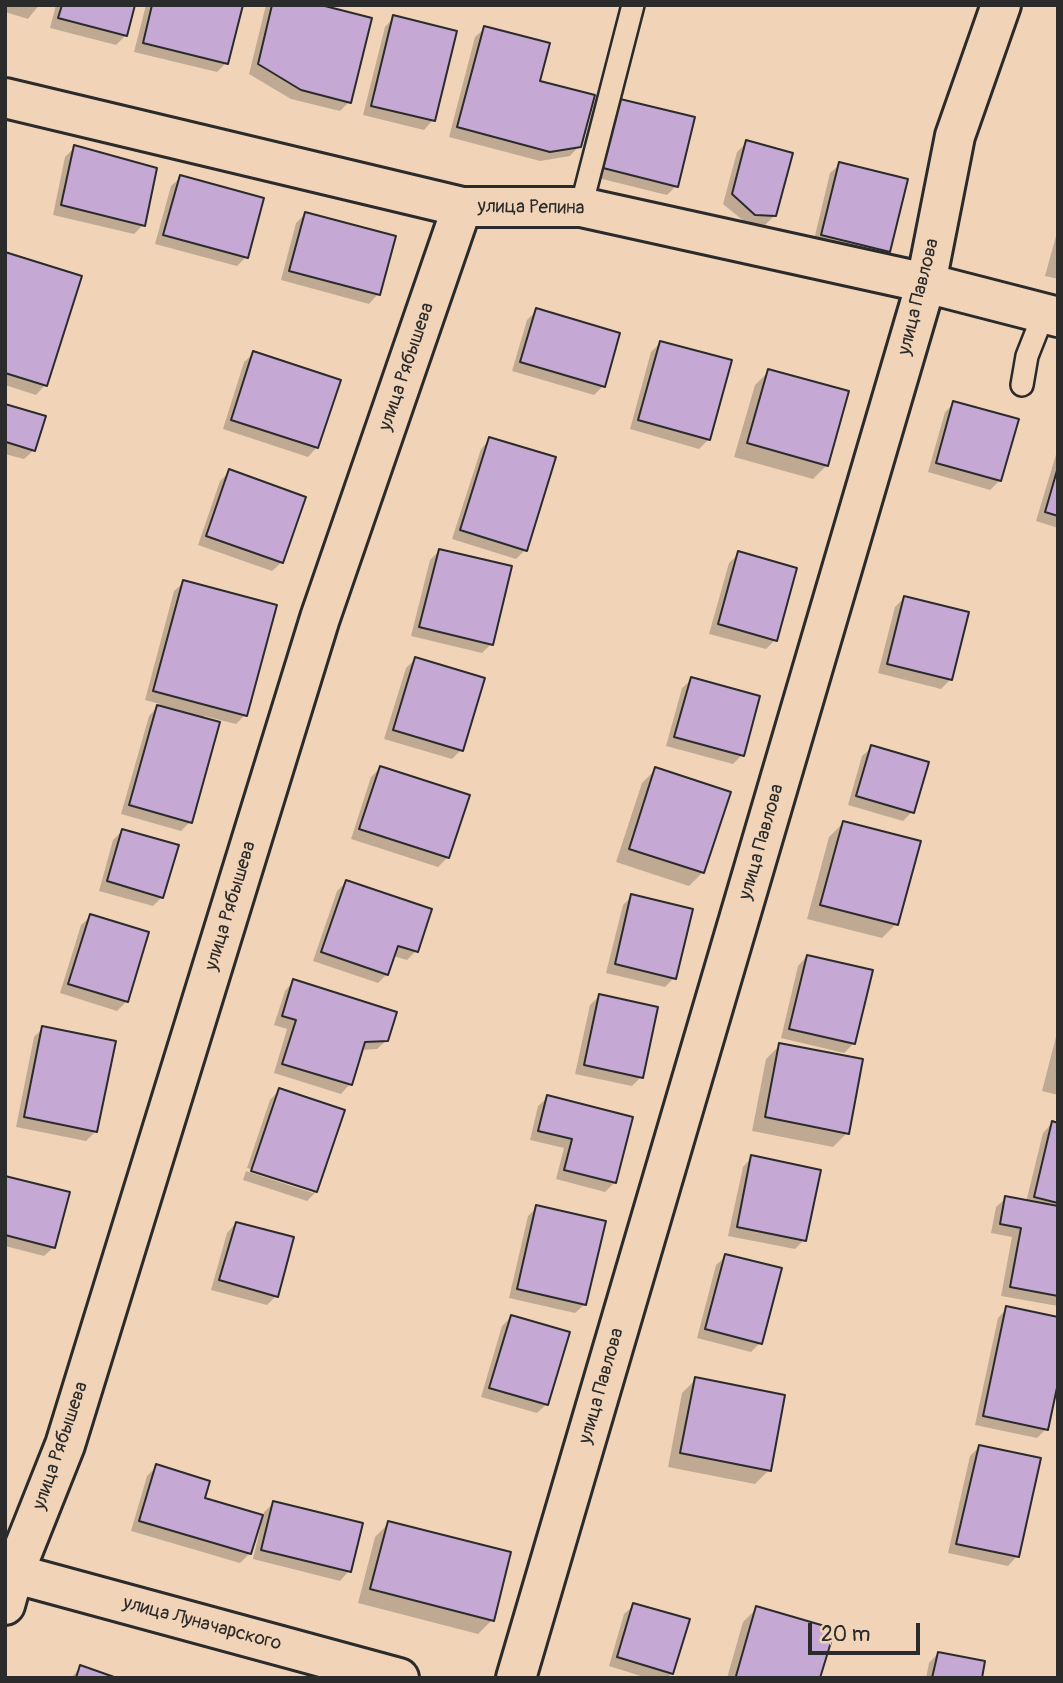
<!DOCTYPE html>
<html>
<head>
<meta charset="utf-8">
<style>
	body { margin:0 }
	#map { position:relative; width:1063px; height:1683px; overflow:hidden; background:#f1d4b8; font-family:Pangolin,sans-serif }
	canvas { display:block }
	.frame { position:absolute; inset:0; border:7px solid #2b2b2b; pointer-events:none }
	.scale { position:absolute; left:808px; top:1623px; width:112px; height:32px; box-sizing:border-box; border:4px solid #2b2b2b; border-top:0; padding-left:9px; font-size:21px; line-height:24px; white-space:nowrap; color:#2b2b2b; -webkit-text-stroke:5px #f1d4b8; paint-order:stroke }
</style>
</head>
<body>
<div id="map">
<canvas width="1063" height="1683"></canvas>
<div class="frame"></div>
<div class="scale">20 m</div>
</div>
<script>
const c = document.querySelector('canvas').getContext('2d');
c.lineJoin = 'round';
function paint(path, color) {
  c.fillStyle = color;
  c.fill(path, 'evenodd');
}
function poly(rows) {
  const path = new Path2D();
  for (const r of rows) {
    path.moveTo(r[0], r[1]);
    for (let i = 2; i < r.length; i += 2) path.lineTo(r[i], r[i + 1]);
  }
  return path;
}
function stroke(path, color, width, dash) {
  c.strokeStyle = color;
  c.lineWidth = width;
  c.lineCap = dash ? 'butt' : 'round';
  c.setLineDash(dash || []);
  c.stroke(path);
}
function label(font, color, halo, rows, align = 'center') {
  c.font = font + ' Pangolin,sans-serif';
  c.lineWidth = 5;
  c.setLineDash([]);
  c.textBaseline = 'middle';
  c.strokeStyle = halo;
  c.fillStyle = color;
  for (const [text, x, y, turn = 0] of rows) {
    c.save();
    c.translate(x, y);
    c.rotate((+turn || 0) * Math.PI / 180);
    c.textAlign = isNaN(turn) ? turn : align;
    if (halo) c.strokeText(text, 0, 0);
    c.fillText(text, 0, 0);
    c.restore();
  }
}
paint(poly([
	[5,5,39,5,28,19,5,12],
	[56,5,134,5,126,35,116,45,50,28],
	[146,5,241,5,226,63,217,72,134,52],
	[266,5,313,5,349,102,340,111,291,99,249,74],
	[394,17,433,120,424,130,363,115,385,27],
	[485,28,538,82,579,146,570,156,540,161,449,137,475,37],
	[607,109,676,186,667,195,590,176],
	[747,142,775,215,765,225,746,223,723,204,737,152],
	[75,147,143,225,134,234,53,215,65,157],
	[840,164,888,251,879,260,813,244,830,173],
	[181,177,246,257,237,266,155,244,171,186],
	[305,214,378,294,369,304,281,280,296,223],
	[1058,229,1058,279,1045,276],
	[5,254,79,277,45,385,36,395,5,385],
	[537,310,603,386,594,395,512,371,527,320],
	[661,342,709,439,699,449,630,429,651,352],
	[254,353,317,447,308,457,223,429,244,362],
	[769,371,827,465,813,479,734,457,755,385],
	[954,403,1000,480,990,490,928,472,945,412],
	[5,406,34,450,24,459,5,454],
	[490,439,525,550,516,559,452,539,481,449],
	[1058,448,1058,528,1036,521],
	[230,471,282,562,272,571,198,545,220,481],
	[439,551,491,644,482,653,411,636,430,560],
	[739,553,775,640,766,649,709,634,729,563],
	[184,582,245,715,236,724,204,716,190,822,181,831,121,814,149,716,160,704,145,700,174,591],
	[904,598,951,679,941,689,878,673,895,607],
	[416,658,461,750,452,759,384,739,406,668],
	[692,679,742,755,733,764,666,746,682,688],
	[872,747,912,812,903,821,848,805,862,756],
	[380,768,467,796,447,858,438,867,351,839,371,777],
	[656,769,703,872,689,886,616,862,642,783],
	[843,823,896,924,882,938,807,919,829,837],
	[122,831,162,897,153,906,99,891,113,840],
	[346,882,416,951,407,960,393,956,387,974,378,983,313,961,337,891],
	[632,896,674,978,665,987,606,973,623,905],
	[91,916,127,1001,117,1011,60,993,81,925],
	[807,956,854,1043,844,1053,781,1038,798,966],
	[294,981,387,1040,377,1049,361,1050,350,1084,341,1094,274,1073,287,1029,274,1025,285,991],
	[599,996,641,1077,632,1086,575,1074,590,1005],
	[43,1028,96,1131,86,1141,16,1127,34,1037],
	[1058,1029,1058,1095,1042,1091],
	[780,1045,847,1133,833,1147,752,1131,766,1059],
	[279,1090,316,1192,307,1201,243,1180,246,1171,313,1193,313,1189,247,1168,270,1100],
	[548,1097,615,1182,605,1192,556,1179,564,1148,530,1140,538,1106],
	[1052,1123,1058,1124,1058,1306,1001,1296,1012,1237,991,1233,996,1207,1006,1198,1026,1202,1043,1133],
	[752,1157,804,1240,795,1249,728,1236,743,1167],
	[5,1178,54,1247,44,1256,5,1246],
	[537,1207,585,1304,575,1313,509,1298,528,1216],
	[236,1223,276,1296,267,1305,211,1290,227,1233],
	[726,1256,760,1343,751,1352,697,1338,716,1265],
	[1007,1308,1046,1429,1037,1438,975,1425,998,1318],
	[511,1317,547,1404,537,1413,481,1397,502,1326],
	[696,1379,769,1470,755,1484,668,1467,682,1393],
	[979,1447,1017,1556,1008,1566,948,1553,970,1456],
	[157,1466,203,1499,263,1517,264,1512,274,1503,349,1571,340,1581,253,1559,261,1525,258,1524,250,1553,240,1563,131,1531,147,1476],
	[389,1523,492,1620,478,1634,358,1603,375,1537],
	[634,1605,672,1673,667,1678,647,1678,609,1666,624,1614],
	[757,1608,819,1678,727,1678,743,1622],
	[938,1653,980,1678,926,1678,929,1663],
	[81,1667,111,1678,71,1678]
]), '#0003');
const building = poly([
	[62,5,135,5,127,36,58,18,62,5],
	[152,5,243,5,228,64,143,43,152,5],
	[272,5,321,5,372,18,351,103,301,90,258,64,272,5],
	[393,15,457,31,435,121,371,106,393,15],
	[484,26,550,43,540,81,595,95,581,147,550,152,457,127,484,26],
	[616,98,695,117,678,187,599,167,616,98],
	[746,140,793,153,776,216,755,215,732,194,746,140],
	[74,145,157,168,145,226,61,205,74,145],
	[839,162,908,179,890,252,821,235,839,162],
	[180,175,264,198,248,258,163,235,180,175],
	[305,212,396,236,380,295,289,271,305,212],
	[5,252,82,276,47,386,5,373,5,252],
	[536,308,620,333,605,387,520,362,536,308],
	[660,341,732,360,710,440,638,420,660,341],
	[253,351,341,380,318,448,231,420,253,351],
	[768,369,849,391,828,466,747,443,768,369],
	[953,401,1019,419,1001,481,936,463,953,401],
	[5,404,46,416,35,451,6,442,5,446,5,404],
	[489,437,556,457,527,551,460,530,489,437],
	[1058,467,1058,516,1045,512,1058,467],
	[229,469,306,497,283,563,206,536,229,469],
	[439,549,512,566,493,645,419,627,439,549],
	[738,551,797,568,777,641,718,624,738,551],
	[183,580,277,605,247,716,153,691,183,580],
	[904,596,969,612,952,680,887,664,904,596],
	[415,657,485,678,463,751,393,730,415,657],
	[691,677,760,696,744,756,674,737,691,677],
	[157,705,220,722,192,823,129,805,157,705],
	[871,745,929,762,914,813,856,796,871,745],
	[380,766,470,795,449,858,359,829,380,766],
	[655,767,731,792,704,873,629,849,655,767],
	[843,821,921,841,898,925,820,905,843,821],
	[122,829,179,845,163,898,107,881,122,829],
	[346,880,432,909,418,952,398,946,388,975,321,952,346,880],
	[631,894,693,909,676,979,615,964,631,894],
	[90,914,149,932,128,1002,68,984,90,914],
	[807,955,873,970,855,1044,789,1029,807,955],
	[293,979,397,1012,388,1041,365,1042,352,1085,282,1064,296,1020,282,1016,293,979],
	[599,994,658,1007,643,1078,584,1065,599,994],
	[42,1026,116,1041,97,1132,24,1117,42,1026],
	[779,1043,863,1059,849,1134,765,1117,779,1043],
	[279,1088,345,1110,317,1192,251,1171,279,1088],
	[547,1095,633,1117,616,1183,564,1170,572,1139,538,1131,547,1095],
	[1052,1121,1058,1123,1058,1203,1034,1197,1052,1121],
	[751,1155,821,1170,806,1241,737,1227,751,1155],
	[5,1176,70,1192,55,1248,5,1235,5,1176],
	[1005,1196,1058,1206,1058,1296,1010,1287,1021,1228,1000,1224,1005,1196],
	[536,1205,606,1221,586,1305,517,1289,536,1205],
	[236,1222,294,1237,278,1297,219,1280,236,1222],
	[725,1254,782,1268,762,1344,705,1329,725,1254],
	[1006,1306,1058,1317,1058,1383,1048,1430,983,1416,1006,1306],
	[511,1315,570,1332,548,1405,489,1388,511,1315],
	[695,1377,785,1395,771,1471,680,1453,695,1377],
	[979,1445,1041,1458,1019,1557,956,1544,979,1445],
	[156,1464,210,1481,205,1498,263,1515,251,1554,139,1521,156,1464],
	[273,1501,363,1523,351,1572,261,1550,273,1501],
	[388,1521,511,1552,494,1621,370,1589,388,1521],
	[633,1603,690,1619,673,1674,617,1657,633,1603],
	[756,1606,835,1629,820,1678,739,1678,736,1676,756,1606],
	[938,1652,985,1661,982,1678,932,1678,938,1652],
	[80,1665,117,1678,76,1678,80,1665]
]);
paint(building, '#c5a8d4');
stroke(building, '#2b2b2b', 2);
const lane = poly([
	[581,207,633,5],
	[1022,385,1027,356,1044,313]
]);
const street = poly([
	[5,98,462,207,581,207,926,283,1058,317],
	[5,1571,399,1678],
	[5,1605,14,1573,65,1445,320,618,462,207],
	[516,1678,926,283,955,136,1001,5]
]);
stroke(lane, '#2b2b2b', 26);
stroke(street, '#2b2b2b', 44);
stroke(lane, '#f1d4b8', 21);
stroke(street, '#f1d4b8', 38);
label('19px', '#2b2b2b', '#f1d4b8', [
	["улица Репина",531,208,1],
	["улица Павлова",919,297,-76],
	["улица Рябышева",407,367,-71],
	["улица Павлова",762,842,-74],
	["улица Рябышева",231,906,-73],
	["улица Павлова",602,1386,-74],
	["улица Рябышева",61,1446,-71],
	["улица Луначарского",202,1624,15]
]);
</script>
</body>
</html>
